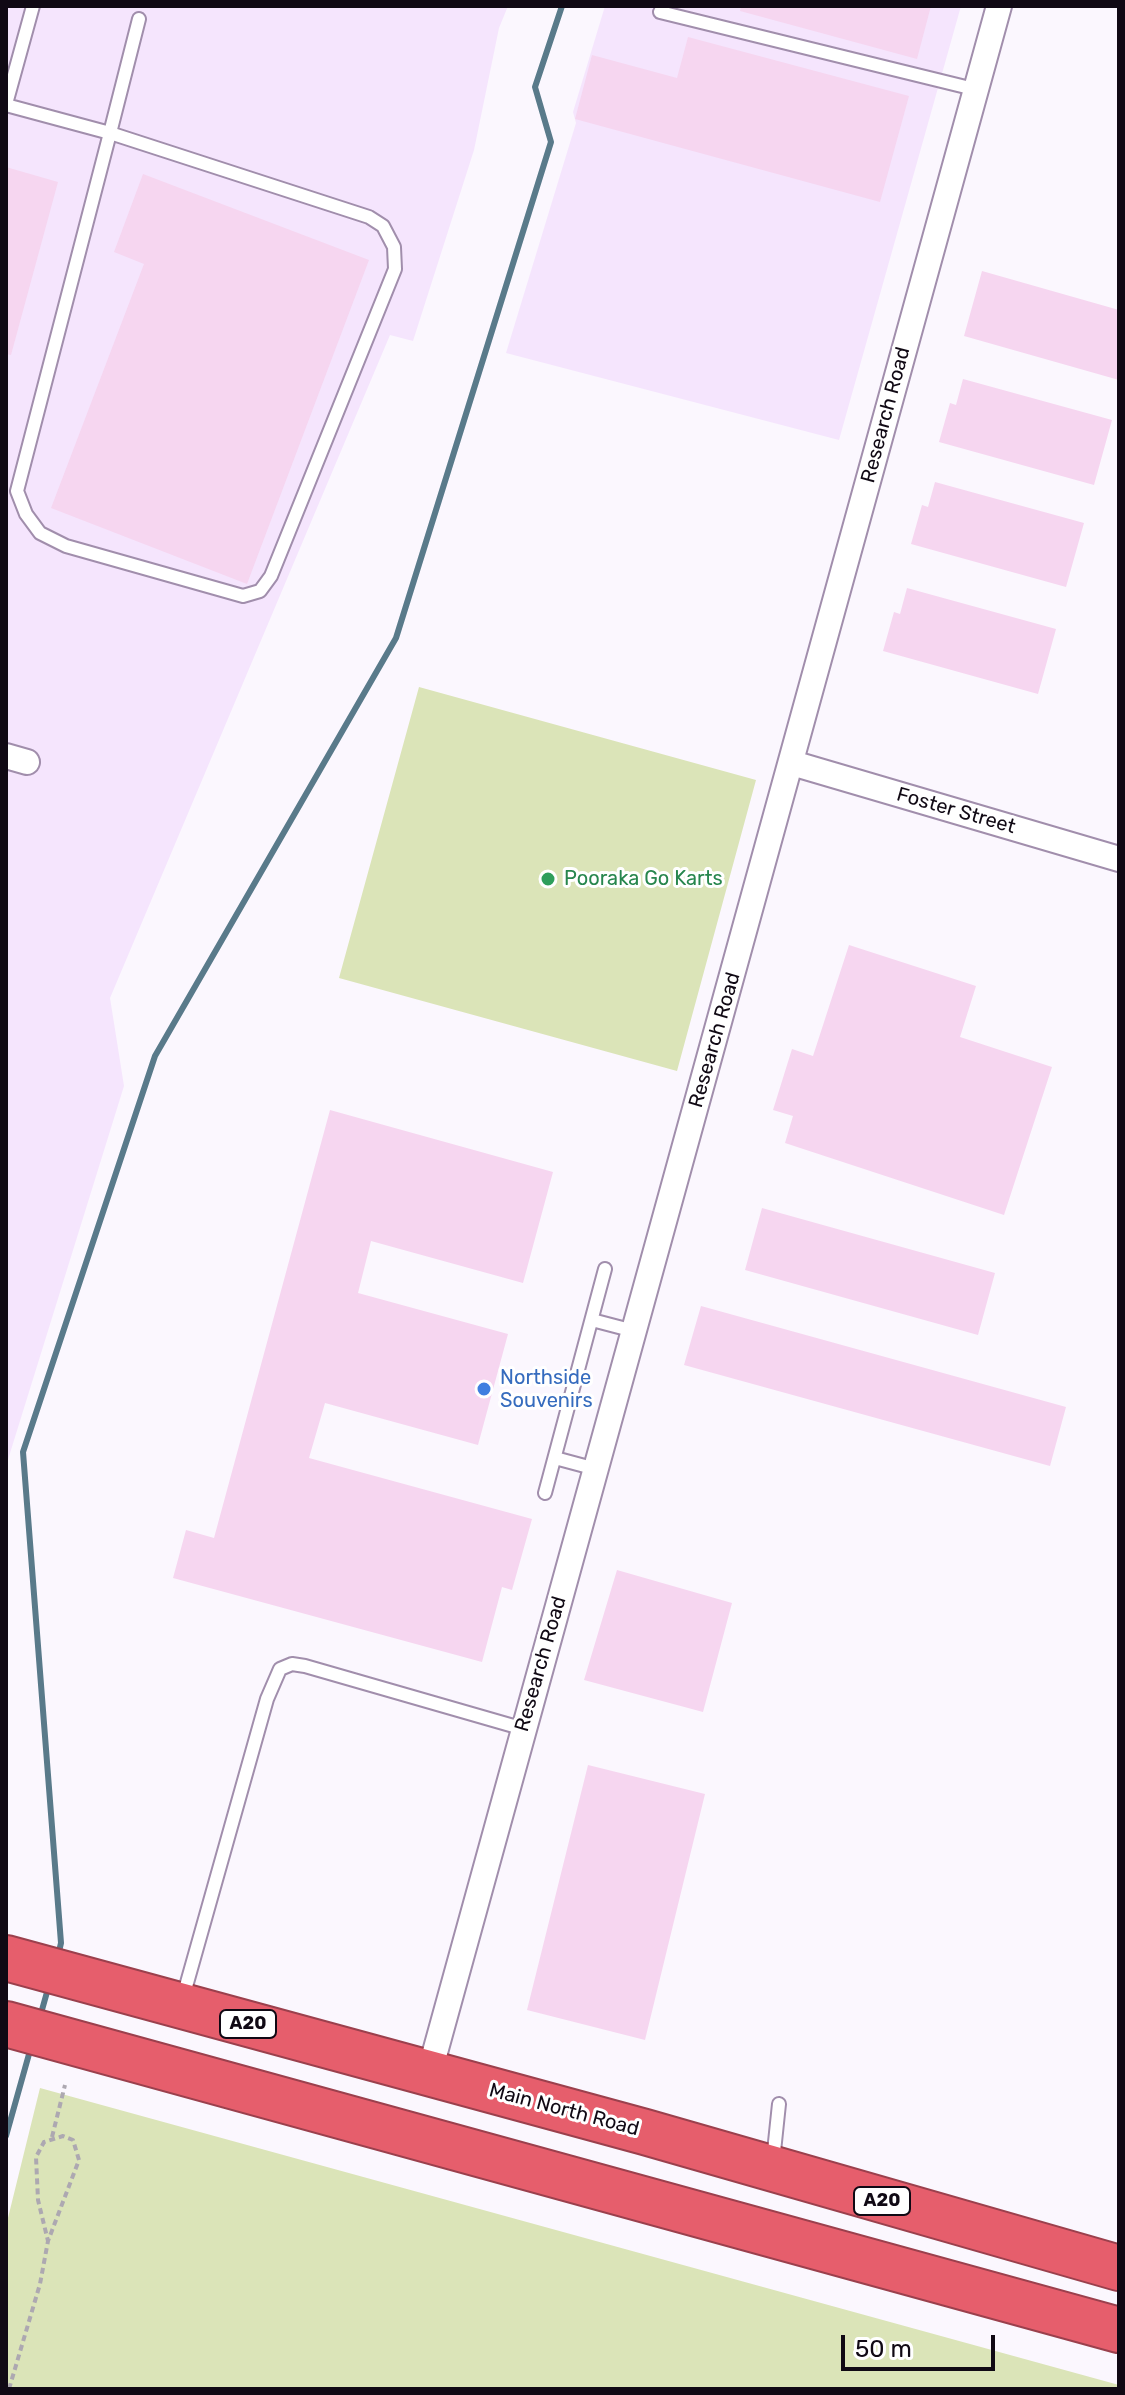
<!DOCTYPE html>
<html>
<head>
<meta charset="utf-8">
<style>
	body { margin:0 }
	#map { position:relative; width:1125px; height:2395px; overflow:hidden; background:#fbf7fe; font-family:Rubik,sans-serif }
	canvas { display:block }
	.frame { position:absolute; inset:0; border:8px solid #100914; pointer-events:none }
	.scale { position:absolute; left:841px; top:2335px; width:154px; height:36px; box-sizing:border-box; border:4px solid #100914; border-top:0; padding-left:10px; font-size:24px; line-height:28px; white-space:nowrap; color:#100914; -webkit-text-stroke:6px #fff; paint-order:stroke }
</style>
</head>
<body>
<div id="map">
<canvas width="1125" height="2395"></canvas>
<div class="frame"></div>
<div class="scale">50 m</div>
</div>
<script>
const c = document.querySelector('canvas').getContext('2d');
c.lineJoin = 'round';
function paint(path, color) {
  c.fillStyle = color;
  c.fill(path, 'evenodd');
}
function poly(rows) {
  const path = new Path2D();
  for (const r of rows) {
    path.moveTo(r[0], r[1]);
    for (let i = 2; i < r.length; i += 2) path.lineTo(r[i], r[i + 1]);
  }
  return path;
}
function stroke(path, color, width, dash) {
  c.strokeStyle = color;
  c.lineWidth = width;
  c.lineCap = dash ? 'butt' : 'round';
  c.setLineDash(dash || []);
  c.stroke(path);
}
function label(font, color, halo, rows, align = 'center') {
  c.font = font + ' Rubik,sans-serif';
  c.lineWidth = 6;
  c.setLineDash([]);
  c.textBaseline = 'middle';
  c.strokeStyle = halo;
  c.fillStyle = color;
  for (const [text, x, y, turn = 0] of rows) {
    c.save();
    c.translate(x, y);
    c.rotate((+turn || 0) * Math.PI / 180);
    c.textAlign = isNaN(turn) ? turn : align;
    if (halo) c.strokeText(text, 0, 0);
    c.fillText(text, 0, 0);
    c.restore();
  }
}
paint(poly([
	[6,6,508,6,499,28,474,150,413,341,390,335,110,998,124,1086,6,1466],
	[605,6,961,6,839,440,506,353,576,123,573,112]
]), '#f5e5fd');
paint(poly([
	[419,687,756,780,677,1071,339,978],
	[40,2088,1119,2385,1119,2389,6,2389,6,2226]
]), '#dbe4b8');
stroke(poly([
	[58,1956,61,1943,23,1452,155,1056,396,638,551,142,535,87,562,6],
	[40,2017,49,1985],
	[6,2136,31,2047]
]), '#597a8a', 6);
paint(poly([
	[741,6,931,6,917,59,740,11],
	[688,37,909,96,880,202,575,119,592,55,677,78],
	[6,167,58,182,11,355,6,354],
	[143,174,369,260,247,584,51,508,144,264,114,252],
	[982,271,1119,310,1119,380,964,336],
	[963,379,1112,420,1094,485,939,442,950,403,956,405],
	[935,482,1084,523,1066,587,911,544,922,505,928,507],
	[907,588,1056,629,1038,694,883,651,894,612,900,614],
	[849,945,976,986,960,1037,1052,1067,1004,1215,785,1143,793,1116,773,1110,792,1049,813,1056],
	[330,1110,553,1172,523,1283,371,1241,358,1293,508,1334,478,1445,325,1403,309,1458,532,1519,512,1590,502,1587,482,1662,173,1578,186,1530,214,1538],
	[762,1208,995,1273,978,1335,745,1270],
	[701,1306,1066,1407,1050,1466,684,1365],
	[617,1570,732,1603,703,1712,584,1680],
	[588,1765,705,1794,645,2040,527,2010]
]), '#f6d6f0');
const lane = poly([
	[660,12,974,89],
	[6,104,33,6],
	[6,105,110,133,139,19],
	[110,133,369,217,383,226,394,247,395,269,271,576,260,591,243,596,66,546,40,533,26,514,17,491,110,133],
	[592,1320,634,1331],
	[555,1458,596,1469],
	[545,1493,605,1269],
	[183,1997,267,1699,280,1669,292,1664,305,1666,524,1729],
	[773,2161,779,2104]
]);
const street = poly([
	[6,756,27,762],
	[792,763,1119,859],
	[429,2074,999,6]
]);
const highway = poly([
	[6,1958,645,2132,1119,2268],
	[6,2024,1119,2330]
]);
stroke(lane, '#a18eac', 16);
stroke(street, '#a18eac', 28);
stroke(highway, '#9b404d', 48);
stroke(poly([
	[52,2137,65,2085],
	[9,2389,40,2284,48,2241,79,2160,73,2140,63,2136,44,2142,36,2157,38,2200,48,2241]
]), '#ada8b1', 4, [6, 4]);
stroke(lane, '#fff', 12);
stroke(street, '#fff', 24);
stroke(highway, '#e65e6c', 44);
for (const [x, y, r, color] of [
	[548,879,8,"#2e9e5b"],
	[484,1389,8,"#3f7fe0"]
]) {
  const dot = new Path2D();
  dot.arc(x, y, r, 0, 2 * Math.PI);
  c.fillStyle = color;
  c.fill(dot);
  stroke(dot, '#fff', 3);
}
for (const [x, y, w] of [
	[248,2024,56],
	[882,2201,56]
]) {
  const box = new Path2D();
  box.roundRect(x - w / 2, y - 14, w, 28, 6);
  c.fillStyle = '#fff';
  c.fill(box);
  stroke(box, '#100914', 2);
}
label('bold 18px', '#100914', null, [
	["A20",248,2024],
	["A20",882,2201]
]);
label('20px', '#100914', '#fff', [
	["Research Road",886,415,-75],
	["Foster Street",956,811,16],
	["Research Road",715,1040,-74],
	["Research Road",541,1664,-74],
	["Main North Road",564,2110,15]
]);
label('20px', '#27864d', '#fff', [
	["Pooraka Go Karts",564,879]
], 'left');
label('20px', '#366cbe', '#fff', [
	["Northside",500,1378],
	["Souvenirs",500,1401]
], 'left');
</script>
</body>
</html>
